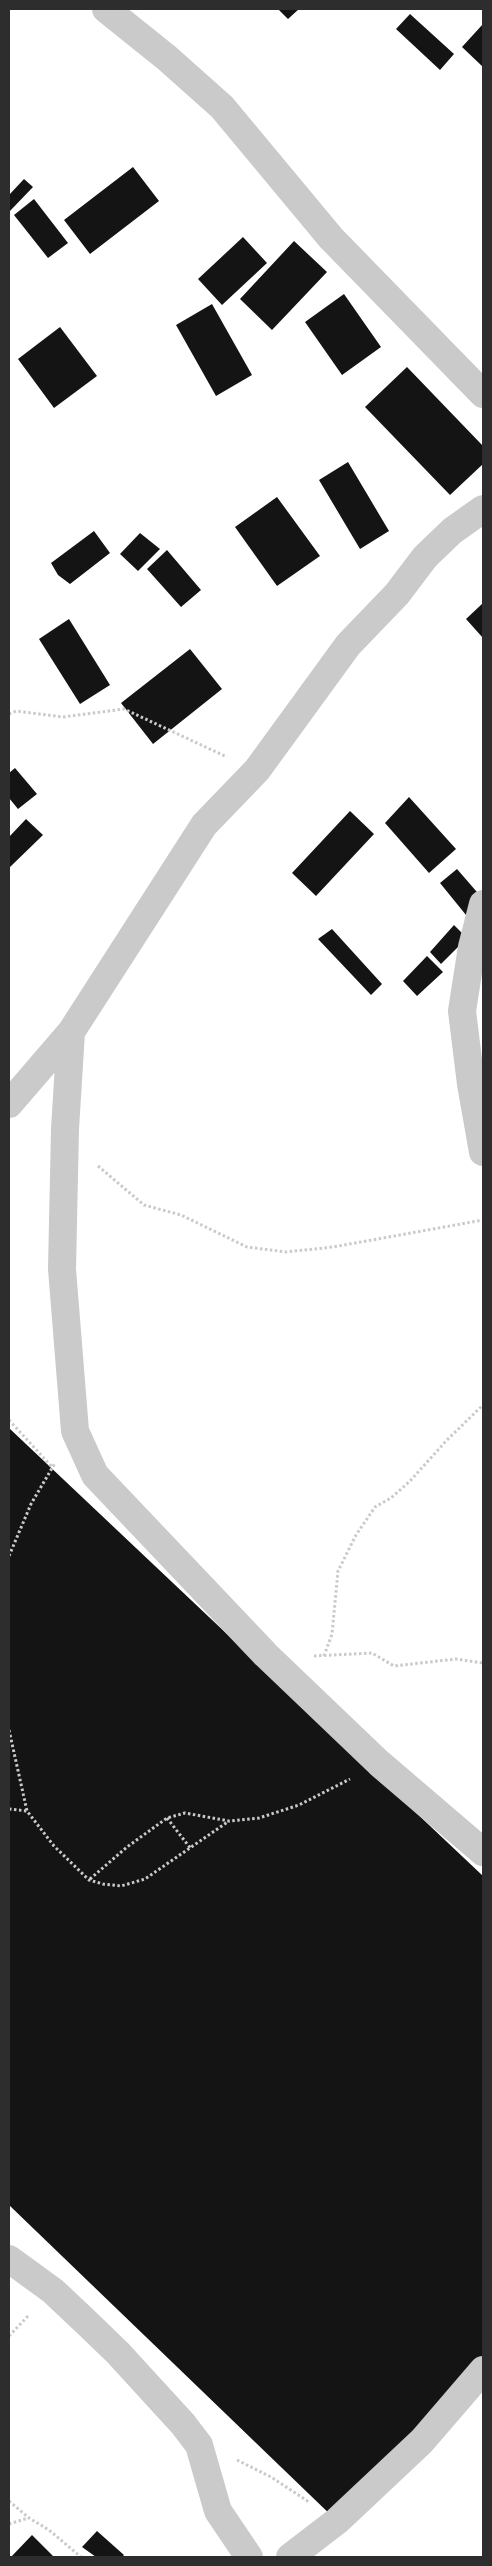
<!DOCTYPE html>
<html>
<head>
<meta charset="utf-8">
<style>
	body { margin:0 }
	#map { position:relative; width:492px; height:2566px; overflow:hidden; background:#fff; font-family:"Exo 2",sans-serif }
	canvas { display:block }
	.frame { position:absolute; inset:0; border:10px solid #2d2d2d; pointer-events:none }
</style>
</head>
<body>
<div id="map">
<canvas width="492" height="2566"></canvas>
<div class="frame"></div>
</div>
<script>
const c = document.querySelector('canvas').getContext('2d');
c.lineJoin = 'round';
function paint(path, color) {
  c.fillStyle = color;
  c.fill(path, 'evenodd');
}
function poly(rows) {
  const path = new Path2D();
  for (const r of rows) {
    path.moveTo(r[0], r[1]);
    for (let i = 2; i < r.length; i += 2) path.lineTo(r[i], r[i + 1]);
  }
  return path;
}
function stroke(path, color, width, dash) {
  c.strokeStyle = color;
  c.lineWidth = width;
  c.lineCap = dash ? 'butt' : 'round';
  c.setLineDash(dash || []);
  c.stroke(path);
}
paint(poly([
	[278,9,299,9,288,19],
	[410,14,454,54,440,70,396,29],
	[483,24,483,67,462,47],
	[133,167,159,201,90,254,64,220],
	[24,179,33,187,9,212,9,195],
	[34,199,68,243,48,258,14,215],
	[243,237,267,263,222,305,198,279],
	[294,241,327,272,272,330,240,299],
	[344,294,381,347,342,375,305,322],
	[212,304,252,375,216,396,176,325],
	[60,327,97,376,54,408,18,359],
	[407,367,483,446,483,464,450,495,365,407],
	[348,462,389,531,360,549,319,480],
	[277,497,320,556,277,586,235,527],
	[94,531,110,553,70,584,58,575,51,563],
	[140,533,160,549,138,571,120,554],
	[167,550,201,590,181,607,147,569],
	[483,603,483,638,466,619],
	[69,619,110,685,80,704,39,639],
	[190,649,222,689,153,744,121,703],
	[15,768,37,794,18,809,9,798,9,773],
	[409,797,456,849,429,873,385,823],
	[350,811,374,834,316,896,292,873],
	[26,819,43,835,9,868,9,837],
	[457,869,483,899,466,915,440,883],
	[454,925,467,938,441,964,430,952],
	[332,929,382,984,371,995,318,939],
	[427,956,443,972,417,996,403,981],
	[9,1428,483,1876,483,2359,337,2521,9,2205],
	[97,2531,124,2555,122,2557,96,2557,82,2547],
	[32,2535,54,2557,11,2557]
]), '#141414');
stroke(poly([
	[9,714,16,711,63,717,124,709,227,757],
	[98,1166,144,1205,181,1215,247,1247,286,1252,333,1247,483,1220],
	[9,1420,52,1467],
	[9,1556,31,1504,55,1463],
	[314,1656,372,1653,394,1666,456,1659,483,1663],
	[324,1656,332,1634,338,1571,356,1535,375,1507,391,1498,410,1481,447,1440,483,1405],
	[9,1730,27,1811,54,1846,89,1880,103,1884,121,1886,145,1879,229,1821],
	[9,1809,27,1811],
	[167,1818,191,1849],
	[90,1879,127,1847,167,1818,185,1813,229,1821,259,1818,299,1805,350,1779],
	[9,2336,29,2315],
	[237,2460,271,2477,309,2502],
	[9,2501,29,2518,49,2530,81,2557],
	[9,2524,28,2518]
]), '#cacaca', 3, [2.5, 2.5]);
stroke(poly([
	[106,9,167,58,222,107,331,238,483,394],
	[483,904,472,947,462,1011,471,1084,483,1152],
	[71,1032,65,1129,62,1269,75,1431,95,1475,266,1655,379,1763,483,1852],
	[9,1104,71,1032,204,825,257,770,348,645,397,594,425,557,452,531,483,509],
	[9,2259,53,2291,88,2324,118,2353,183,2424,199,2445,218,2511,249,2557],
	[290,2557,337,2521,422,2441,483,2370]
]), '#cacaca', 28);
</script>
</body>
</html>
